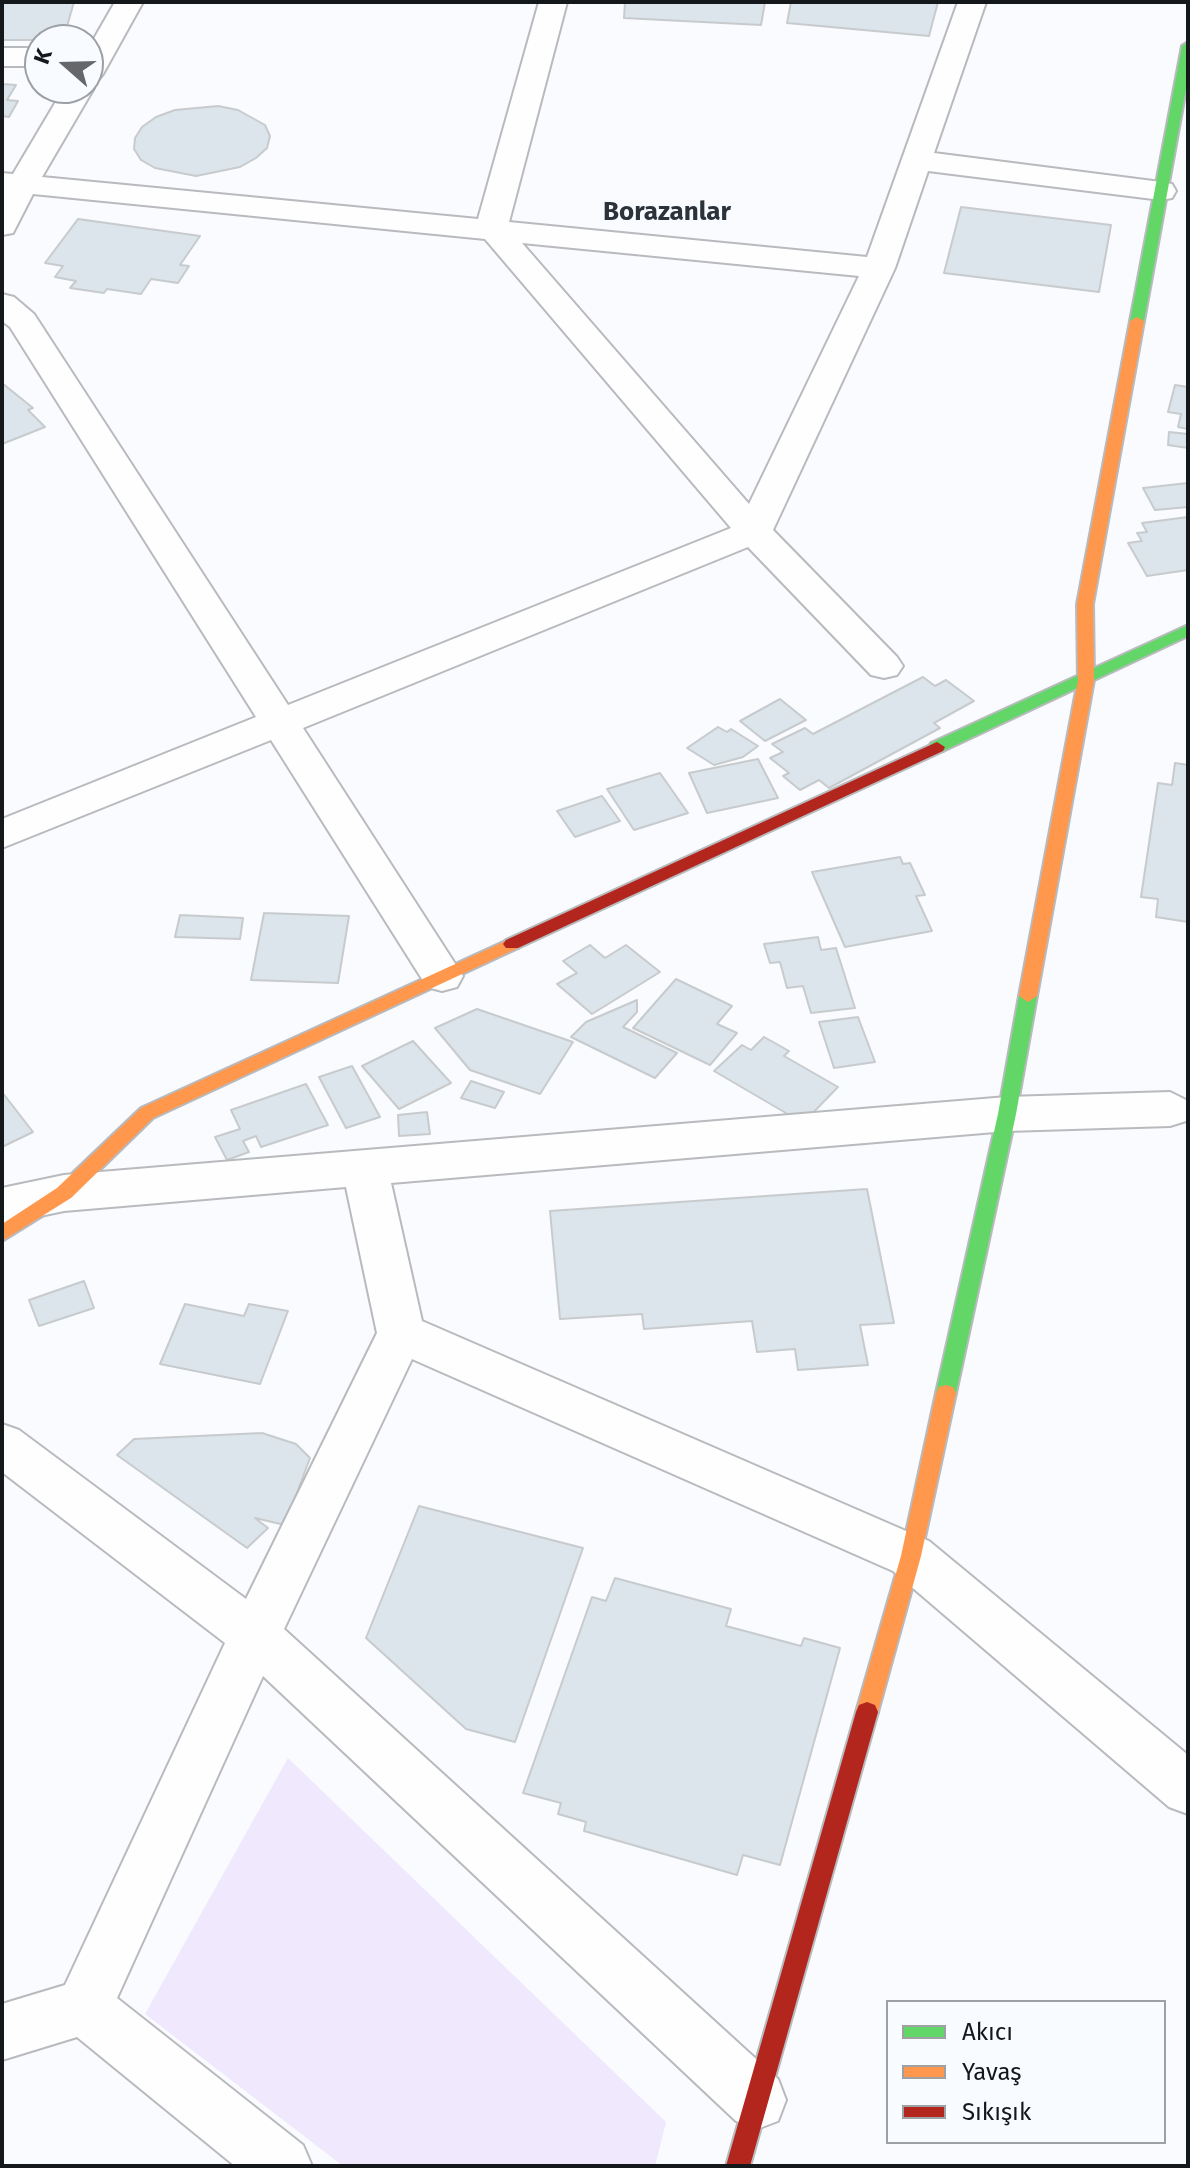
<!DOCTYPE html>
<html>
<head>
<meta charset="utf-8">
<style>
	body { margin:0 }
	#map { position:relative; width:1190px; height:2168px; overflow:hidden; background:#f9fbfe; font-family:"Fira Sans",sans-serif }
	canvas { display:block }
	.frame { position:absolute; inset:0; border:4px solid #15181b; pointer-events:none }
	.legend { position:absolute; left:886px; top:2000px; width:280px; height:144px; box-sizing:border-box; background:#f8fbff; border:2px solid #9da0a4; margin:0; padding:10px 14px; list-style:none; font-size:24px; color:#15181b }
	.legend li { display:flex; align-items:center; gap:16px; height:40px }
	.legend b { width:40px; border:2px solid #9da0a4 }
	.north { position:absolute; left:24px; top:24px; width:80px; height:80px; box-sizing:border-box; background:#f8fbff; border:2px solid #9da0a4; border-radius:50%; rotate:290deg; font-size:22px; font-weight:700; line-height:32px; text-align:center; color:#15181b }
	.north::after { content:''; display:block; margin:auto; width:28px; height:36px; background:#65676a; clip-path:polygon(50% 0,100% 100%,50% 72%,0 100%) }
</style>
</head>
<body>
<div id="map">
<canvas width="1190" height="2168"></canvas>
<div class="frame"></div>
<ul class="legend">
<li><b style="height:10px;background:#63d668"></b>Akıcı</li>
<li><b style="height:10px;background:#ff974d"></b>Yavaş</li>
<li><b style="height:10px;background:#b3261e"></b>Sıkışık</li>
</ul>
<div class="north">K</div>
</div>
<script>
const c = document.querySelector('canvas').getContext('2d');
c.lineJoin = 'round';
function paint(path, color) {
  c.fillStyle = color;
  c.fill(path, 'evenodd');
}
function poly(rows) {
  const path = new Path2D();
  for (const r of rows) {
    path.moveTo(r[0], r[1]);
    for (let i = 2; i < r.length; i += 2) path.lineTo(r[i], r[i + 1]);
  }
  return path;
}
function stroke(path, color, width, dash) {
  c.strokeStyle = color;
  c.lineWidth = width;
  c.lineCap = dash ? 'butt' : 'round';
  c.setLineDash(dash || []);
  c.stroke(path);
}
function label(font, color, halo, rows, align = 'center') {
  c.font = font + ' "Fira Sans",sans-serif';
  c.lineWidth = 6;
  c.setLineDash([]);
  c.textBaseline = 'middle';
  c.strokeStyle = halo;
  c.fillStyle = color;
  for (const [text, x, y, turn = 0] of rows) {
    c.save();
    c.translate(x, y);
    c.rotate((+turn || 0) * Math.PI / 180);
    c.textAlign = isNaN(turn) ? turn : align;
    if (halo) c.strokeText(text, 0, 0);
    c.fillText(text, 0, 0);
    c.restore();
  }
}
paint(poly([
	[288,1758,666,2122,655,2166,343,2166,145,2014]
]), '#f0e8fc');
const building = poly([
	[2,2,74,2,63,40,2,40,2,2],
	[625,2,765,2,761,25,624,18,625,2],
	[791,2,938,2,929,36,787,23,791,2],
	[2,84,16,85,7,100,18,101,9,117,2,116,2,84],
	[218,106,238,110,265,125,270,136,267,148,256,158,240,167,196,176,155,168,141,160,134,149,135,138,142,127,156,117,175,110,218,106],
	[961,207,1111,225,1099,292,944,273,961,207],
	[78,219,200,236,180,265,189,266,178,283,151,279,141,294,107,289,104,293,70,288,76,281,55,277,63,266,45,263,78,219],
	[2,383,33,408,28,410,45,427,2,444,2,383],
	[1175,385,1188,387,1188,429,1178,427,1181,414,1168,412,1175,385],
	[1169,432,1188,434,1188,448,1168,445,1169,432],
	[1188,483,1188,507,1155,510,1143,488,1188,483],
	[1188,517,1188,570,1147,576,1128,543,1142,541,1137,533,1147,532,1142,523,1188,517],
	[923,677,935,686,946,680,974,701,934,723,940,728,829,788,819,780,800,790,783,776,789,773,770,758,783,752,772,744,805,728,813,734,923,677],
	[780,699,806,720,765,741,740,721,780,699],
	[718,727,727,732,731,729,758,746,743,757,714,765,687,748,718,727],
	[758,759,778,798,707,813,689,773,758,759],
	[1175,763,1188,765,1188,922,1156,917,1158,899,1141,897,1158,783,1172,785,1175,763],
	[660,773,688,813,634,830,607,789,660,773],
	[602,796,620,821,575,837,557,811,602,796],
	[900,857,903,864,910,863,925,895,916,896,932,931,845,947,812,872,900,857],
	[264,913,349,916,338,983,251,980,264,913],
	[180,915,243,918,240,939,175,937,180,915],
	[818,937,821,950,836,948,855,1008,811,1013,803,986,787,988,780,962,770,963,764,944,818,937],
	[590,945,605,958,626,945,660,972,592,1014,557,984,577,973,563,961,590,945],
	[676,979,732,1006,717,1024,737,1033,710,1065,633,1028,676,979],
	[637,1000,637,1012,623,1027,677,1053,655,1078,571,1037,586,1022,637,1000],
	[477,1009,573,1042,540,1094,470,1070,435,1028,477,1009],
	[858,1017,875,1062,834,1068,819,1022,858,1017],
	[764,1037,789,1051,784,1056,838,1087,803,1123,714,1071,742,1045,751,1050,764,1037],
	[413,1041,451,1083,399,1109,362,1066,413,1041],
	[352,1066,380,1117,346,1128,319,1077,352,1066],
	[471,1081,504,1092,495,1108,461,1098,471,1081],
	[306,1084,328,1125,261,1147,256,1136,243,1141,249,1152,227,1160,215,1137,240,1129,231,1110,306,1084],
	[2,1092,33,1132,2,1147,2,1092],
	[427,1112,430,1134,399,1136,398,1115,427,1112],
	[867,1189,894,1323,860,1325,868,1365,798,1370,795,1349,757,1352,752,1321,644,1329,642,1314,560,1319,550,1211,867,1189],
	[84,1281,94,1308,39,1326,29,1300,84,1281],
	[185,1304,244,1316,249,1304,288,1311,260,1384,160,1364,185,1304],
	[262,1433,296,1444,310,1458,285,1525,255,1518,268,1528,247,1548,117,1455,134,1439,262,1433],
	[419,1506,583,1548,515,1742,466,1729,366,1638,419,1506],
	[615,1578,731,1609,726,1626,801,1646,804,1638,840,1648,780,1865,743,1855,737,1875,584,1831,586,1822,558,1814,561,1803,523,1793,592,1597,606,1601,615,1578]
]);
paint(building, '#dbe5eb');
stroke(building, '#c8cbcd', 2);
const street = poly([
	[115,2,143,2,103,74,98,80,90,82,94,88,42,177,478,219,539,2,567,2,509,222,867,257,958,2,986,2,934,153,1161,182,1172,184,1176,191,1172,198,1161,200,928,171,895,268,773,530,897,657,903,666,897,675,884,678,871,675,748,547,303,728,463,976,457,987,442,991,427,987,271,740,2,848,2,819,256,717,10,327,2,321,2,294,14,297,34,314,288,705,731,528,485,239,33,194,13,233,2,235,2,173,13,174,64,88,88,88,88,49,115,2],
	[522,243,859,276,749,504,522,243],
	[2,48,40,48,40,66,2,66,2,48],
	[1170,1092,1188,1101,1186,1121,1170,1126,1007,1131,391,1183,422,1321,929,1541,1188,1755,1188,1814,1169,1807,893,1571,412,1359,284,1629,778,2079,786,2100,778,2121,757,2129,736,2121,263,1676,117,1998,303,2145,312,2166,235,2166,77,2037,2,2060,2,2004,65,1985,225,1643,2,1472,2,1424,19,1430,246,1599,377,1333,346,1187,64,1211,2,1224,2,1188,64,1175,1007,1097,1170,1092]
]);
const fast = poly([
	[1188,42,1188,78,1144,321,1137,325,1130,321,1182,46,1188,42],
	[1188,625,1188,636,943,751,937,752,929,747,931,743,1188,625],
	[1028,990,1037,996,1016,1114,956,1393,953,1399,946,1401,939,1399,936,1393,998,1114,1019,996,1028,990]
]);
const slow = poly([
	[1137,317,1144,321,1093,604,1094,680,1037,996,1028,1002,1019,996,1078,680,1077,604,1130,321,1137,317],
	[512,938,518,940,521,944,518,948,153,1118,71,1198,2,1241,2,1224,57,1188,141,1108,512,938],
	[946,1385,953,1387,956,1393,921,1556,878,1712,875,1719,867,1722,859,1719,856,1712,901,1556,936,1393,939,1387,946,1385]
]);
const jam = poly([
	[937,742,945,747,943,751,518,948,506,948,503,944,506,940,937,742],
	[867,1702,875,1705,878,1712,750,2166,726,2166,856,1712,859,1705,867,1702]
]);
stroke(street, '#b8babd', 4);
stroke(fast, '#b8babd', 4);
stroke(slow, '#b8babd', 4);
stroke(jam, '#b8babd', 4);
paint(street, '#fefeff');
paint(fast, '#63d668');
paint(slow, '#ff974d');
paint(jam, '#b3261e');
label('bold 26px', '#2c3239', '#f8fbff', [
	["Borazanlar",667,213]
]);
</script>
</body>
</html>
